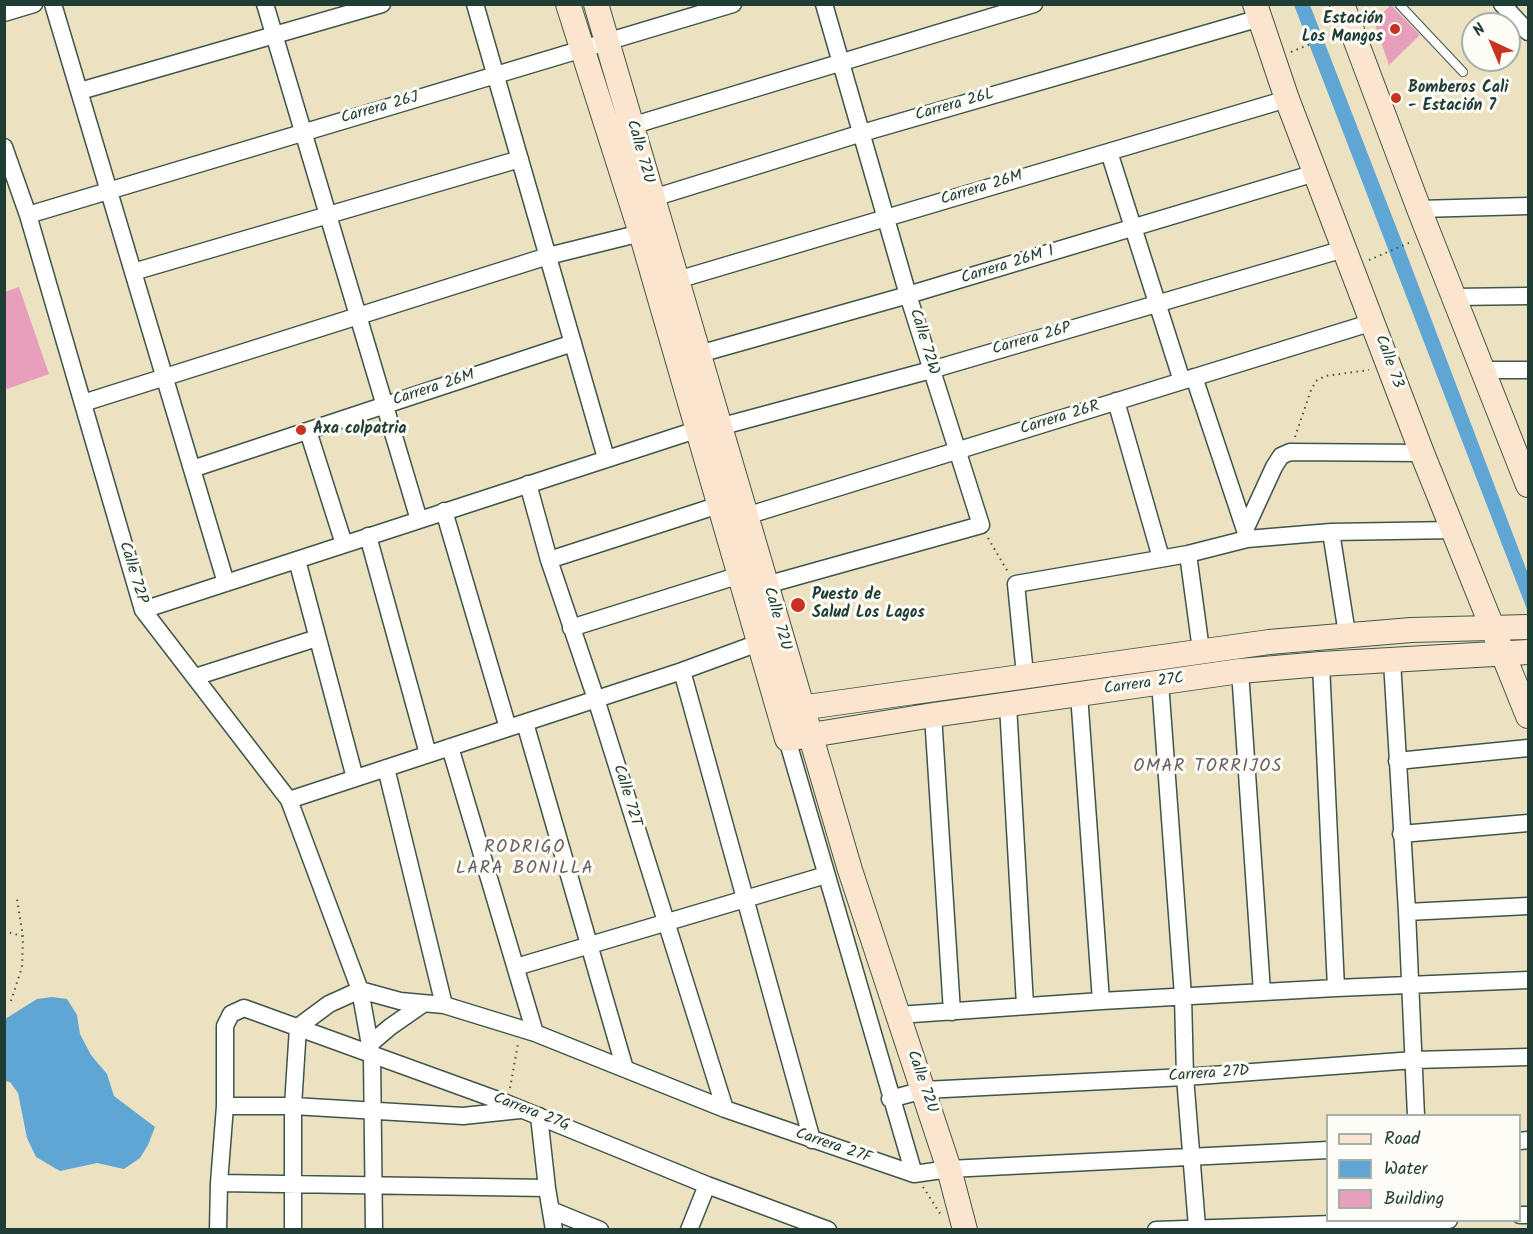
<!DOCTYPE html>
<html>
<head>
<meta charset="utf-8">
<style>
	body { margin:0 }
	#map { position:relative; width:1533px; height:1234px; overflow:hidden; background:#ece2c2; font-family:Kalam,sans-serif }
	canvas { display:block }
	.frame { position:absolute; inset:0; border:6px solid #1f3d34; pointer-events:none }
	.legend { position:absolute; left:1326px; top:1114px; width:195px; height:108px; box-sizing:border-box; background:#fdfcf7; border:2px solid #a4b0a9; margin:0; padding:8px 10px; list-style:none; font-size:18px; color:#1f3d34 }
	.legend li { display:flex; align-items:center; gap:12px; height:30px }
	.legend b { width:30px; border:2px solid #a4b0a9 }
	.north { position:absolute; left:1461px; top:12px; width:60px; height:60px; box-sizing:border-box; background:#fdfcf7; border:2px solid #a4b0a9; border-radius:50%; rotate:316deg; font-size:16px; font-weight:700; line-height:24px; text-align:center; color:#1f3d34 }
	.north::after { content:''; display:block; margin:auto; width:21px; height:27px; background:#c8321e; clip-path:polygon(50% 0,100% 100%,50% 72%,0 100%) }
</style>
</head>
<body>
<div id="map">
<canvas width="1533" height="1234"></canvas>
<div class="frame"></div>
<ul class="legend">
<li><b style="height:8px;background:#fce5cf"></b>Road</li>
<li><b style="height:16px;background:#5fa6d5"></b>Water</li>
<li><b style="height:16px;background:#e89fbc"></b>Building</li>
</ul>
<div class="north">N</div>
</div>
<script>
const c = document.querySelector('canvas').getContext('2d');
c.lineJoin = 'round';
function paint(path, color) {
  c.fillStyle = color;
  c.fill(path, 'evenodd');
}
function poly(rows) {
  const path = new Path2D();
  for (const r of rows) {
    path.moveTo(r[0], r[1]);
    for (let i = 2; i < r.length; i += 2) path.lineTo(r[i], r[i + 1]);
  }
  return path;
}
function stroke(path, color, width, dash) {
  c.strokeStyle = color;
  c.lineWidth = width;
  c.lineCap = dash ? 'butt' : 'round';
  c.setLineDash(dash || []);
  c.stroke(path);
}
function label(font, color, halo, rows, align = 'center') {
  c.font = font + ' Kalam,sans-serif';
  c.lineWidth = 6;
  c.setLineDash([]);
  c.textBaseline = 'middle';
  c.strokeStyle = halo;
  c.fillStyle = color;
  for (const [text, x, y, turn = 0] of rows) {
    c.save();
    c.translate(x, y);
    c.rotate((+turn || 0) * Math.PI / 180);
    c.textAlign = isNaN(turn) ? turn : align;
    if (halo) c.strokeText(text, 0, 0);
    c.fillText(text, 0, 0);
    c.restore();
  }
}
paint(poly([
	[1294,5,1310,5,1402,242,1528,574,1528,612],
	[52,997,67,999,77,1015,80,1034,91,1055,107,1074,114,1096,155,1127,148,1145,140,1158,124,1169,97,1163,60,1171,36,1157,27,1138,18,1093,10,1082,5,1081,5,1019,37,999]
]), '#5fa6d5');
paint(poly([
	[1391,5,1420,35,1389,65,1374,21],
	[19,287,49,374,7,389,4,382,4,292]
]), '#e89fbc');
const lane = poly([
	[1399,4,1463,72]
]);
const street = poly([
	[53,4,226,583],
	[265,4,419,520],
	[475,4,606,458],
	[1502,4,1528,32],
	[4,13,34,4],
	[80,91,382,4],
	[631,126,1034,4],
	[4,147,28,215,143,610,289,800,360,990,372,1056,374,1230],
	[1109,152,1182,381],
	[653,198,862,133,1260,18],
	[1419,209,1528,206],
	[28,215,733,4],
	[133,272,520,159],
	[677,280,1287,99],
	[1454,297,1528,296],
	[699,354,908,295,1315,173],
	[1483,370,1528,370],
	[1194,377,1247,536],
	[1116,401,1161,558],
	[83,403,548,256,641,233],
	[719,427,931,370,1344,249],
	[308,431,344,544],
	[192,469,573,343],
	[528,484,549,560,596,699,725,1109],
	[444,511,508,728],
	[746,516,1373,322],
	[1245,530,1274,467,1281,456,1290,452,1422,453],
	[1331,532,1347,634],
	[368,536,428,754],
	[1188,554,1201,650],
	[297,560,355,778],
	[549,560,719,505],
	[766,585,981,525,908,295,824,4],
	[143,610,696,430],
	[571,628,740,575],
	[1392,661,1407,912,1416,1116],
	[1321,664,1336,988],
	[682,671,812,1140],
	[1240,671,1262,992],
	[1025,675,1016,584,1188,554,1247,539,1331,532,1454,530],
	[195,677,317,638],
	[1160,682,1183,996,1185,1077,1197,1227],
	[1079,694,1101,1001],
	[1008,705,1025,1005],
	[933,715,952,1012],
	[525,723,625,1069],
	[787,739,914,1174],
	[450,747,535,1033],
	[1397,761,1528,748],
	[386,768,444,1005],
	[289,800,682,671,761,642],
	[1401,834,1528,823],
	[1407,912,1528,906],
	[516,967,826,875],
	[360,990,400,1001,444,1005,535,1033,725,1109,914,1174,949,1169,1328,1150],
	[898,1015,1101,1001,1336,988,1528,980],
	[370,1044,390,1027,423,1004],
	[890,1099,924,1090,1185,1077,1414,1060,1528,1057],
	[225,1106,293,1106,463,1116,520,1110],
	[539,1116,547,1188,554,1230],
	[1520,1141,1528,1140],
	[219,1183,547,1188],
	[551,1210,600,1230],
	[1520,1215,1528,1215],
	[218,1230,219,1183,225,1106,225,1026,231,1014,244,1008,506,1103,707,1185,828,1230],
	[293,1230,293,1106,298,1027,329,1004,360,990],
	[689,1230,707,1185],
	[1156,1230,1449,1220]
]);
const secondary = poly([
	[568,4,641,233,787,739,933,715,1240,671,1321,664,1528,652],
	[596,4,850,870,949,1169,965,1230],
	[1255,4,1287,99,1422,453,1528,716],
	[1342,4,1419,209,1528,485],
	[786,710,1269,642,1411,630,1528,627]
]);
stroke(lane, '#3e5649', 10);
stroke(street, '#3e5649', 19);
stroke(secondary, '#3e5649', 26);
stroke(poly([
	[1291,52,1333,35],
	[1369,260,1411,242],
	[1295,437,1311,390,1316,381,1325,376,1369,370],
	[988,538,1008,572],
	[4,931,22,936],
	[11,1001,22,967,23,937,17,899],
	[510,1088,518,1044],
	[923,1187,941,1215]
]), '#3e5649', 2, [1.5, 4.5]);
stroke(lane, '#fff', 8);
stroke(street, '#fff', 16);
stroke(secondary, '#fce5cf', 24);
for (const [x, y, r, color] of [
	[1395,29,6,"#c8321e"],
	[1396,98,6,"#c8321e"],
	[301,430,6,"#c8321e"],
	[798,605,8,"#c8321e"]
]) {
  const dot = new Path2D();
  dot.arc(x, y, r, 0, 2 * Math.PI);
  c.fillStyle = color;
  c.fill(dot);
  stroke(dot, '#fdfcf7', 2);
}
label('bold 16px', '#1f3d34', '#fdfcf7', [
	["Estación",1383,20,"right"],
	["Los Mangos",1383,38,"right"],
	["Bomberos Cali",1408,89],
	["- Estación 7",1408,107],
	["Axa colpatria",313,430],
	["Puesto de",812,596],
	["Salud Los Lagos",812,614]
], 'left');
label('16px', '#1f3d34', '#fdfcf7', [
	["Carrera 26L",955,106,-16],
	["Carrera 26J",380,109,-16],
	["Calle 72U",639,152,74],
	["Carrera 26M",982,189,-17],
	["Carrera 26M 1",1008,266,-17],
	["Carrera 26P",1032,340,-16],
	["Calle 72W",923,342,73],
	["Calle 73",1388,362,70],
	["Carrera 26M",434,389,-18],
	["Carrera 26R",1060,419,-17],
	["Calle 72P",132,573,73],
	["Calle 72U",776,619,74],
	["Carrera 27C",1144,685,-8],
	["Calle 72T",626,796,73],
	["Carrera 27D",1209,1075,-4],
	["Calle 72U",921,1082,71],
	["Carrera 27G",531,1113,21],
	["Carrera 27F",833,1147,19]
]);
c.letterSpacing = '1.5px';
label('18px', '#655f64', '#fdfcf7', [
	["OMAR TORRIJOS",1208,768],
	["RODRIGO",525,849],
	["LARA BONILLA",525,870]
]);
c.letterSpacing = '0px';
</script>
</body>
</html>
